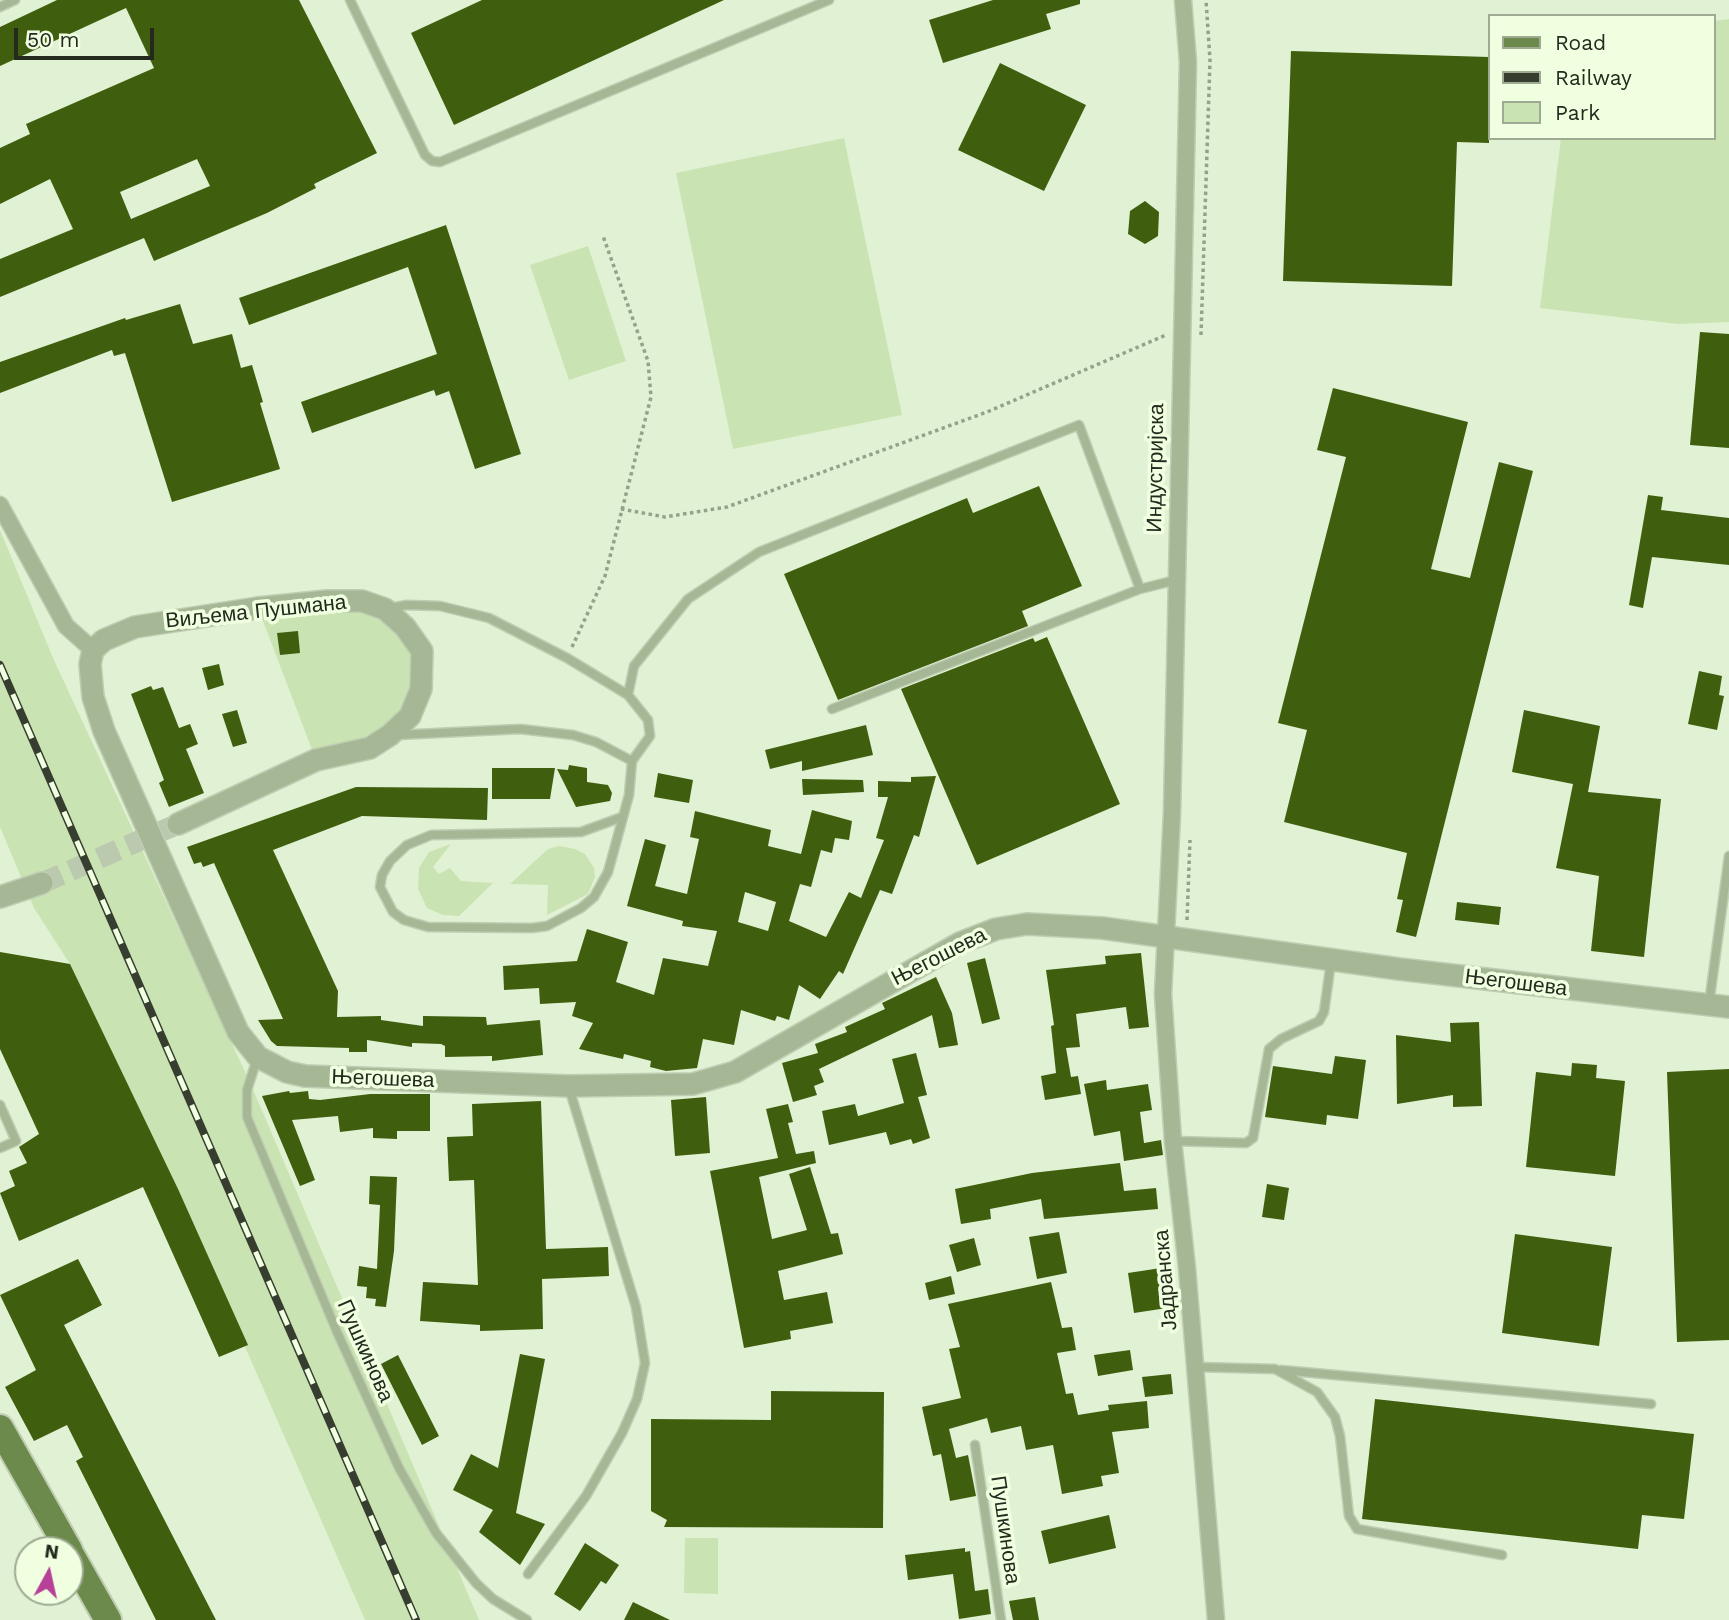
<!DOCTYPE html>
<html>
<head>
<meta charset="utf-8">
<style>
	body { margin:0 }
	#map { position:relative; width:1729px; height:1620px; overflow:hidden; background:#e1f1d3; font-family:"Work Sans",sans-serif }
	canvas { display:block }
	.legend { position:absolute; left:1488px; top:14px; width:228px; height:126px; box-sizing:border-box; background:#efffe0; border:2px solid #9eaa92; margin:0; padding:9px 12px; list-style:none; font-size:21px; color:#242a1e }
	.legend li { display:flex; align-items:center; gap:14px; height:35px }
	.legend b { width:35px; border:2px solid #9eaa92 }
	.north { position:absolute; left:14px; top:1536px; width:70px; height:70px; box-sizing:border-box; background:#efffe0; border:2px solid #9eaa92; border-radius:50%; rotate:8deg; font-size:19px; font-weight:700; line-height:28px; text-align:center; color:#242a1e }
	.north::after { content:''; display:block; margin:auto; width:24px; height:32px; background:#b74198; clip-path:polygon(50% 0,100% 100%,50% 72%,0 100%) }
	.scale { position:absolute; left:14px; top:28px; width:140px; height:32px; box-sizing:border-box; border:4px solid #242a1e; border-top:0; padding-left:9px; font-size:21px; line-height:24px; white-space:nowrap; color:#242a1e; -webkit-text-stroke:5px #efffe0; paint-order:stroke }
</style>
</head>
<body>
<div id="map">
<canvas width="1729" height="1620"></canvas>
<ul class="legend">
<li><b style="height:9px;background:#6c8a4c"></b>Road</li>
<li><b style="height:9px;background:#373e30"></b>Railway</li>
<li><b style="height:19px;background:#cae3b2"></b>Park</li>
</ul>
<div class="north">N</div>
<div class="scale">50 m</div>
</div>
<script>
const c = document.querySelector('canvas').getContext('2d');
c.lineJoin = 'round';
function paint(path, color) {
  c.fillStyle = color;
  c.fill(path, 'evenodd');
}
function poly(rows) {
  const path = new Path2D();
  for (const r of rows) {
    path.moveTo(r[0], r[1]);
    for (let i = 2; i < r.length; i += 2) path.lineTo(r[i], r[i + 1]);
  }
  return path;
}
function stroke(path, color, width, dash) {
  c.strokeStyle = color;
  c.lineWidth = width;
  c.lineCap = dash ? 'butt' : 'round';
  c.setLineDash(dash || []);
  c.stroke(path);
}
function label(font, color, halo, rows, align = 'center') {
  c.font = font + ' "Work Sans",sans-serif';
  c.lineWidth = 7;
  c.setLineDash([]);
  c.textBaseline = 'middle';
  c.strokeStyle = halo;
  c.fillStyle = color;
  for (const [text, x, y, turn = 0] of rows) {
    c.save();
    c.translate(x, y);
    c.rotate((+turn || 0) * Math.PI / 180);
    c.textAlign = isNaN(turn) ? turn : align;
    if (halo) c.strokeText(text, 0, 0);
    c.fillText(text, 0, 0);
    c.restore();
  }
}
paint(poly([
	[1729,19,1729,322,1678,324,1540,308,1561,138,1713,138,1713,21],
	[844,138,902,415,733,449,676,173],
	[588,246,626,361,569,380,530,265],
	[0,530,53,658,252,1087,479,1620,365,1620,170,1176,70,964,34,908,0,827],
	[258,608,385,609,424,668,390,735,316,760],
	[451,844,433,867,439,874,450,868,461,881,493,883,459,916,443,915,427,908,418,889,419,868,429,852],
	[559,846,575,849,585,854,594,868,595,877,588,894,547,915,548,885,510,884,548,849],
	[685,1538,718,1538,718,1594,684,1593]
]), '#cae3b2');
paint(poly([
	[57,0,299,0,377,153,314,184,316,188,267,213,154,261,144,238,0,297,0,259,73,229,50,179,0,204,0,148,30,134,26,124,154,68,126,8,0,66,0,27],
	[197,159,210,186,131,219,120,192],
	[482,0,724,0,454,125,411,33],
	[993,0,1080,0,1080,4,1046,14,1051,29,943,63,929,20],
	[1291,51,1489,57,1489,143,1457,142,1452,286,1283,281],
	[1000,63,1086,105,1044,191,958,150],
	[1145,201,1159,212,1158,236,1145,244,1128,234,1130,211],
	[446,225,521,454,475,469,449,391,436,396,434,390,312,433,301,402,437,354,408,267,249,325,239,298],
	[180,304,193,344,232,334,241,368,252,365,263,402,260,403,280,469,172,502,125,353,114,356,112,350,0,393,0,362,125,318,126,320],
	[1700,332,1729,334,1729,448,1690,445],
	[1333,388,1468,422,1431,569,1470,578,1499,462,1533,471,1416,937,1396,932,1403,900,1397,899,1407,853,1284,822,1307,730,1278,723,1346,457,1317,450],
	[1039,486,1082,586,1022,611,1028,626,838,700,784,574,967,498,973,513],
	[1648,495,1663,497,1661,510,1729,518,1729,565,1652,557,1643,608,1629,605],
	[298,631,300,653,280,655,277,633],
	[1047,637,1120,804,977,865,901,689,1033,638,1035,642],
	[219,664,224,685,208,690,202,668],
	[1699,671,1722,676,1719,695,1724,696,1717,730,1688,724],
	[151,686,153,690,163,687,179,728,190,724,198,744,186,749,204,793,169,807,159,783,164,780,131,694],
	[237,710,247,743,233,747,222,714],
	[1524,710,1600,726,1588,792,1661,799,1644,957,1591,951,1599,876,1556,868,1573,784,1512,772],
	[866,725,873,755,802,771,802,761,770,769,765,750],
	[569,765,587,768,587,782,608,785,612,793,610,801,576,807,557,769,568,770],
	[492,768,555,768,550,799,492,799],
	[658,773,693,780,689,803,654,797],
	[936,776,919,837,914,835,892,894,880,890,843,974,839,971,820,999,799,985,789,1020,777,1016,775,1021,741,1010,734,1045,703,1039,697,1068,666,1071,650,1067,651,1061,624,1054,623,1059,579,1049,593,1023,572,1016,576,1002,540,1004,539,988,504,990,503,966,577,961,587,929,628,942,616,982,654,995,663,958,708,966,717,931,682,926,683,921,627,906,645,839,666,845,655,886,687,894,699,839,690,837,695,811,771,830,768,846,801,854,812,810,852,821,849,840,835,838,832,853,821,850,811,887,800,884,789,921,826,937,849,892,861,898,884,840,876,838,888,797,878,797,878,781,911,782,911,777],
	[745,892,776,902,768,931,738,922],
	[802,779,863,780,864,792,803,795],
	[356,787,488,788,487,820,362,816,273,850,338,991,337,1017,381,1016,381,1020,423,1026,423,1016,486,1017,487,1025,540,1020,543,1055,492,1061,492,1056,445,1057,445,1046,441,1044,412,1043,412,1047,367,1040,367,1052,349,1052,349,1048,277,1046,271,1041,258,1020,283,1019,214,863,203,867,201,862,194,864,187,847],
	[1457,902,1501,907,1499,925,1455,920],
	[0,952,70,964,178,1189,248,1345,219,1357,143,1187,19,1241,0,1193,15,1186,9,1171,27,1163,19,1147,39,1134,0,1049],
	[1141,953,1149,1027,1129,1029,1126,1007,1076,1014,1080,1047,1066,1048,1071,1077,1078,1076,1081,1094,1045,1100,1041,1076,1056,1073,1051,1026,1054,1025,1046,970,1106,964,1105,956],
	[985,958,1000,1019,982,1024,967,963],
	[936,977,952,1013,958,1045,939,1048,932,1015,819,1069,824,1082,814,1086,817,1095,793,1102,782,1063,818,1053,815,1044,847,1032,845,1027,885,1009,882,1003],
	[1479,1022,1482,1106,1453,1107,1453,1095,1397,1104,1396,1035,1451,1042,1450,1023],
	[916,1053,927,1095,918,1097,930,1138,913,1144,911,1139,890,1145,886,1132,829,1145,822,1111,855,1104,858,1116,904,1103,892,1059],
	[1335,1056,1366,1060,1358,1119,1327,1115,1326,1125,1265,1117,1273,1066,1332,1074],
	[1572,1063,1597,1065,1596,1078,1625,1081,1615,1176,1526,1167,1536,1072,1571,1076],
	[1729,1069,1729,1340,1677,1342,1667,1072],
	[1106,1080,1107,1090,1148,1084,1152,1110,1140,1112,1144,1143,1161,1140,1163,1155,1124,1161,1120,1131,1094,1136,1084,1084],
	[289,1091,290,1093,308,1091,309,1099,320,1100,370,1094,430,1094,430,1131,397,1131,397,1139,373,1138,373,1128,340,1132,338,1116,292,1120,315,1180,300,1186,262,1096],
	[706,1097,710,1153,675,1156,671,1100],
	[541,1101,546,1249,608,1247,609,1276,542,1279,543,1329,480,1331,480,1325,420,1321,423,1282,478,1285,474,1180,449,1181,447,1137,473,1136,472,1104],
	[788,1104,793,1122,788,1123,796,1154,814,1151,816,1163,759,1177,772,1239,807,1230,789,1174,810,1167,831,1234,838,1233,843,1254,778,1271,784,1300,827,1292,833,1323,790,1331,791,1339,744,1348,710,1171,778,1158,766,1109],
	[1120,1163,1124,1191,1156,1188,1158,1209,1044,1219,1041,1199,990,1209,991,1219,961,1224,955,1189,1032,1173],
	[370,1176,397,1177,394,1251,386,1307,375,1306,376,1299,366,1298,367,1287,357,1286,359,1266,377,1269,380,1205,369,1204],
	[1267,1184,1289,1188,1284,1220,1262,1217],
	[1059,1232,1067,1273,1037,1279,1029,1237],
	[1515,1234,1612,1247,1599,1346,1502,1333],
	[974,1238,981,1265,957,1272,949,1245],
	[78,1259,102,1305,64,1325,216,1620,156,1620,76,1461,83,1457,67,1425,34,1441,5,1387,36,1370,0,1295],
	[1161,1268,1167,1308,1134,1313,1128,1273],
	[951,1276,955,1294,929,1300,925,1283],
	[1051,1282,1062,1328,1072,1327,1076,1350,1057,1353,1066,1394,1073,1393,1078,1415,1109,1410,1108,1405,1147,1401,1149,1428,1112,1432,1119,1473,1101,1476,1103,1486,1062,1494,1053,1445,1026,1450,1021,1426,991,1433,987,1418,949,1429,956,1458,968,1455,976,1496,950,1501,941,1454,933,1456,922,1407,961,1398,949,1349,960,1347,948,1304],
	[1130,1350,1133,1370,1098,1376,1094,1355],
	[520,1354,545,1359,516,1513,545,1524,520,1565,479,1532,493,1510,453,1490,471,1454,498,1468],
	[398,1355,439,1436,422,1445,381,1364],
	[1171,1374,1173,1394,1145,1397,1142,1377],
	[771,1391,884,1392,883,1528,664,1527,667,1520,651,1511,651,1419,771,1420],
	[1375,1399,1694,1434,1684,1519,1642,1515,1638,1549,1362,1519],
	[1109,1515,1116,1548,1049,1564,1041,1531],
	[585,1543,619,1565,606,1584,601,1581,580,1611,554,1594],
	[965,1548,965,1552,970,1551,975,1591,988,1589,991,1614,959,1619,953,1574,908,1580,905,1555],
	[1035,1597,1039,1620,1013,1620,1009,1601],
	[633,1602,670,1620,624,1620]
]), '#3f5f0f');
stroke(poly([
	[42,883,178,824]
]), '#bbc9af', 21, [21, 10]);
const service = poly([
	[350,0,425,155,432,161,440,162,829,0],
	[0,7,15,0],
	[1140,589,1176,580],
	[390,608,407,605,440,606,489,618,567,658,628,695,648,720,650,736,632,761,629,795,608,872,594,897,581,908,547,926,532,928,428,927,404,920,393,912,380,887,382,875,390,861,407,845,431,835,581,832,622,817],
	[628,695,634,666,688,599,759,552,1079,425,1140,589,832,709],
	[397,735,520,729,573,735,596,742,632,761],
	[1709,1004,1729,856],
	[257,1059,247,1090,247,1117,337,1332,399,1468,436,1533,476,1583,493,1599,527,1620],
	[0,1105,16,1141,0,1148],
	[1173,1141,1246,1143,1253,1138,1269,1049,1281,1039,1319,1021,1324,1012,1331,962],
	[1195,1367,1275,1369,1317,1392,1335,1417,1340,1436,1349,1516,1357,1529,1502,1555],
	[1281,1370,1651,1404],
	[975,1445,1001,1620],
	[528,1574,586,1496,622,1433,637,1399,645,1363,636,1307,569,1088]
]);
const minor = poly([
	[1183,0,1188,62,1172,813,1163,994,1173,1141,1187,1268,1216,1620],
	[0,505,66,626,93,650]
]);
const tertiary = poly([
	[178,824,316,760,370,748,390,735,410,716,421,689,422,651,405,627,385,609,362,601,327,601,258,608,135,627,104,640,93,650,90,664,93,697,104,731,238,1032,258,1057,287,1072,305,1076,568,1086,693,1084,735,1072,960,943,996,929,1027,924,1102,928,1399,969,1729,1007],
	[0,897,42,883]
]);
const primary = poly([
	[0,1428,69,1550],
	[70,1553,108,1620]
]);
stroke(service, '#bfcdb2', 11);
stroke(minor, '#bfcdb2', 19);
stroke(tertiary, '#bfcdb2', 24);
stroke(primary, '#bfcdb2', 30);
stroke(poly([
	[1201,335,1210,60,1206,0],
	[621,509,665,517,727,507,987,412,1166,335],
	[572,647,605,576,651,397,648,361,603,236],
	[1187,920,1190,840]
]), '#95a18a', 3.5, [3.5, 3.5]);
stroke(service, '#a6b796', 8);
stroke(minor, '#a6b796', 16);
stroke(tertiary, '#a6b796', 21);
stroke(primary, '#6c8a4c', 26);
const rail = poly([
	[0,665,416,1620]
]);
stroke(rail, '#373e30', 8);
stroke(rail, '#efffe0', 5, [16]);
label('21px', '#242a1e', '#efffe0', [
	["Индустријска",1156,468,-89],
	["Виљема Пушмана",256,612,-6],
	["Његошева",939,957,-27],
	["Његошева",1516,983,7],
	["Његошева",383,1079,2],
	["Јадранска",1166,1280,-95],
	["Пушкинова",365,1351,66],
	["Пушкинова",1005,1530,82]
]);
</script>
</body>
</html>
